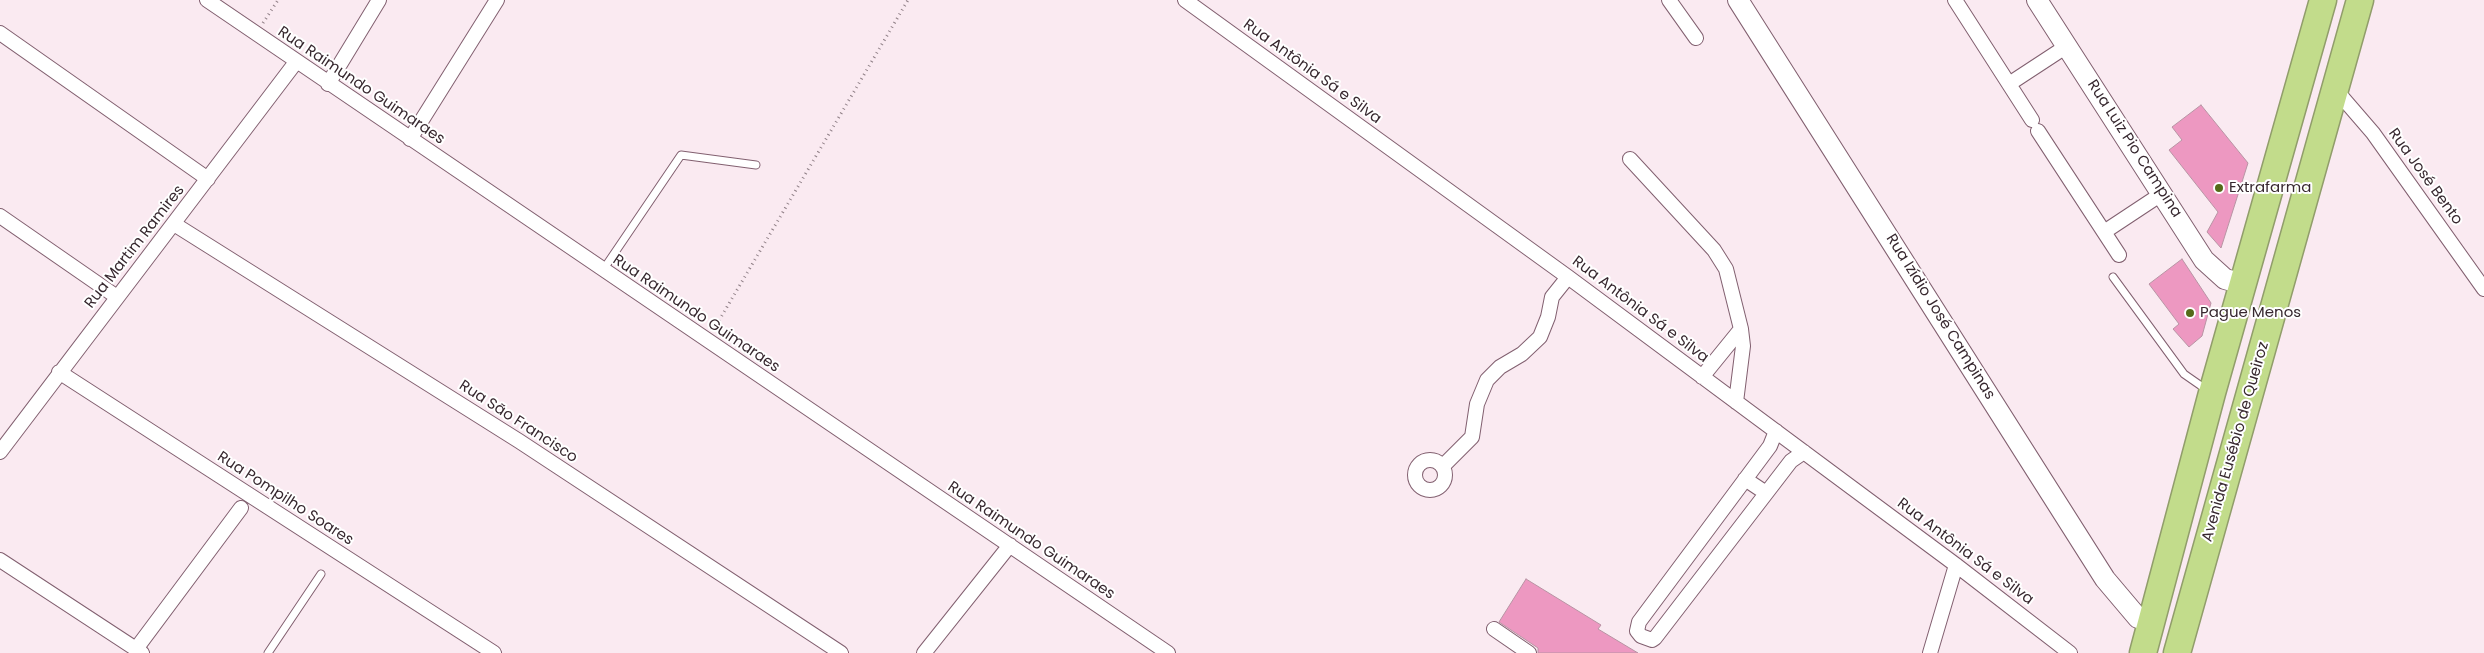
<!DOCTYPE html>
<html>
<head>
<meta charset="utf-8">
<style>
	body { margin:0 }
	canvas { display:block; background:#faeaf1 }
</style>
</head>
<body>
<canvas width="2484" height="653"></canvas>
<script>
const c = document.querySelector('canvas').getContext('2d');
c.lineJoin = 'round';
function paint(path, color) {
  c.fillStyle = color;
  c.fill(path, 'evenodd');
}
function poly(rows) {
  const path = new Path2D();
  for (const r of rows) {
    if (r.length === 3) {
      path.moveTo(r[0] + r[2], r[1]);
      path.arc(r[0], r[1], r[2], 0, 2 * Math.PI);
      continue;
    }
    path.moveTo(r[0], r[1]);
    for (let i = 2; i < r.length; i += 2) path.lineTo(r[i], r[i + 1]);
  }
  return path;
}
function stroke(path, color, width, dash) {
  c.strokeStyle = color;
  c.lineWidth = width;
  c.lineCap = dash ? 'butt' : 'round';
  c.setLineDash(dash || []);
  c.stroke(path);
}
function label(font, color, halo, rows, align = 'center') {
  c.font = font + ' Poppins,sans-serif';
  c.lineWidth = 4;
  c.setLineDash([]);
  c.textBaseline = 'middle';
  c.strokeStyle = halo;
  c.fillStyle = color;
  for (const [text, x, y, turn = 0] of rows) {
    c.save();
    c.translate(x, y);
    c.rotate((+turn || 0) * Math.PI / 180);
    c.textAlign = isNaN(turn) ? turn : align;
    if (halo) c.strokeText(text, 0, 0);
    c.fillText(text, 0, 0);
    c.restore();
  }
}
const building = poly([
	[2201,105,2248,163,2221,248,2207,232,2218,212,2169,150,2182,140,2172,127,2201,105],
	[2182,259,2211,303,2202,336,2189,347,2173,329,2179,324,2149,284,2182,259],
	[1526,579,1601,625,1598,629,1638,653,1538,653,1538,648,1499,622,1526,579]
]);
paint(building, '#ed98c1');
stroke(building, '#b894a4', 1);
const lane = poly([
	[603,270,681,155,756,165],
	[2113,277,2184,374,2207,390],
	[268,653,321,574]
]);
const street = poly([
	[207,0,1168,653],
	[1185,0,1568,277,1956,565,2070,653],
	[1669,0,1696,38],
	[1955,0,2032,120],
	[0,33,208,179],
	[328,84,379,0],
	[2009,84,2067,46],
	[2335,89,2373,133,2484,289],
	[2038,131,2119,255],
	[410,139,497,0],
	[1630,159,1714,250,1726,269,1741,329],
	[0,216,117,297],
	[174,224,519,441,841,653],
	[2104,232,2163,193],
	[59,372,494,653],
	[1702,377,1741,329,1743,346,1736,402],
	[1776,431,1770,446,1639,622,1637,631,1641,636,1652,640,1655,638,1791,461,1804,452],
	[0,452,296,62],
	[1430,475,15],
	[1443,466,1472,437,1477,404,1487,380,1500,367,1522,354,1540,337,1548,317,1552,297,1568,277],
	[1745,479,1766,493],
	[0,560,142,653],
	[1494,629,1529,653],
	[136,649,241,508],
	[924,653,1010,545],
	[1930,653,1956,565]
]);
const secondary = poly([
	[1738,0,2105,579,2138,618,2152,622],
	[2037,0,2204,260,2225,279,2243,284]
]);
const highway = poly([
	[2143,653,2212,393,2323,0],
	[2177,653,2360,0]
]);
stroke(lane, '#826070', 9);
stroke(street, '#826070', 16);
stroke(secondary, '#826070', 22);
stroke(highway, '#919d6b', 29);
stroke(poly([
	[263,23,278,0],
	[714,329,908,0]
]), '#918188', 3, [1, 4]);
stroke(lane, '#fff', 7);
stroke(street, '#fff', 14);
stroke(secondary, '#fff', 20);
stroke(highway, '#c2dc8b', 26);
for (const [x, y, r, color] of [
	[2219,188,5,"#556a19"],
	[2190,313,5,"#556a19"]
]) {
  const dot = new Path2D();
  dot.arc(x, y, r, 0, 2 * Math.PI);
  c.fillStyle = color;
  c.fill(dot);
  stroke(dot, '#fff', 2);
}
label('15px', '#37282f', '#fff', [
	["Rua Antônia Sá e Silva",1312,72,36],
	["Rua Raimundo Guimaraes",361,86,34],
	["Rua Luiz Pio Campina",2134,149,57],
	["Rua José Bento",2425,177,54],
	["Rua Martim Ramires",135,247,-52],
	["Rua Antônia Sá e Silva",1640,310,37],
	["Rua Raimundo Guimaraes",696,314,34],
	["Rua Izídio José Campinas",1940,317,58],
	["Rua São Francisco",518,422,33],
	["Avenida Eusébio de Queiroz",2236,442,-74],
	["Rua Pompilho Soares",285,499,33],
	["Rua Raimundo Guimaraes",1031,541,34],
	["Rua Antônia Sá e Silva",1965,552,37]
]);
label('15px', '#37282f', '#fff', [
	["Extrafarma",2229,188],
	["Pague Menos",2200,313]
], 'left');
</script>
</body>
</html>
